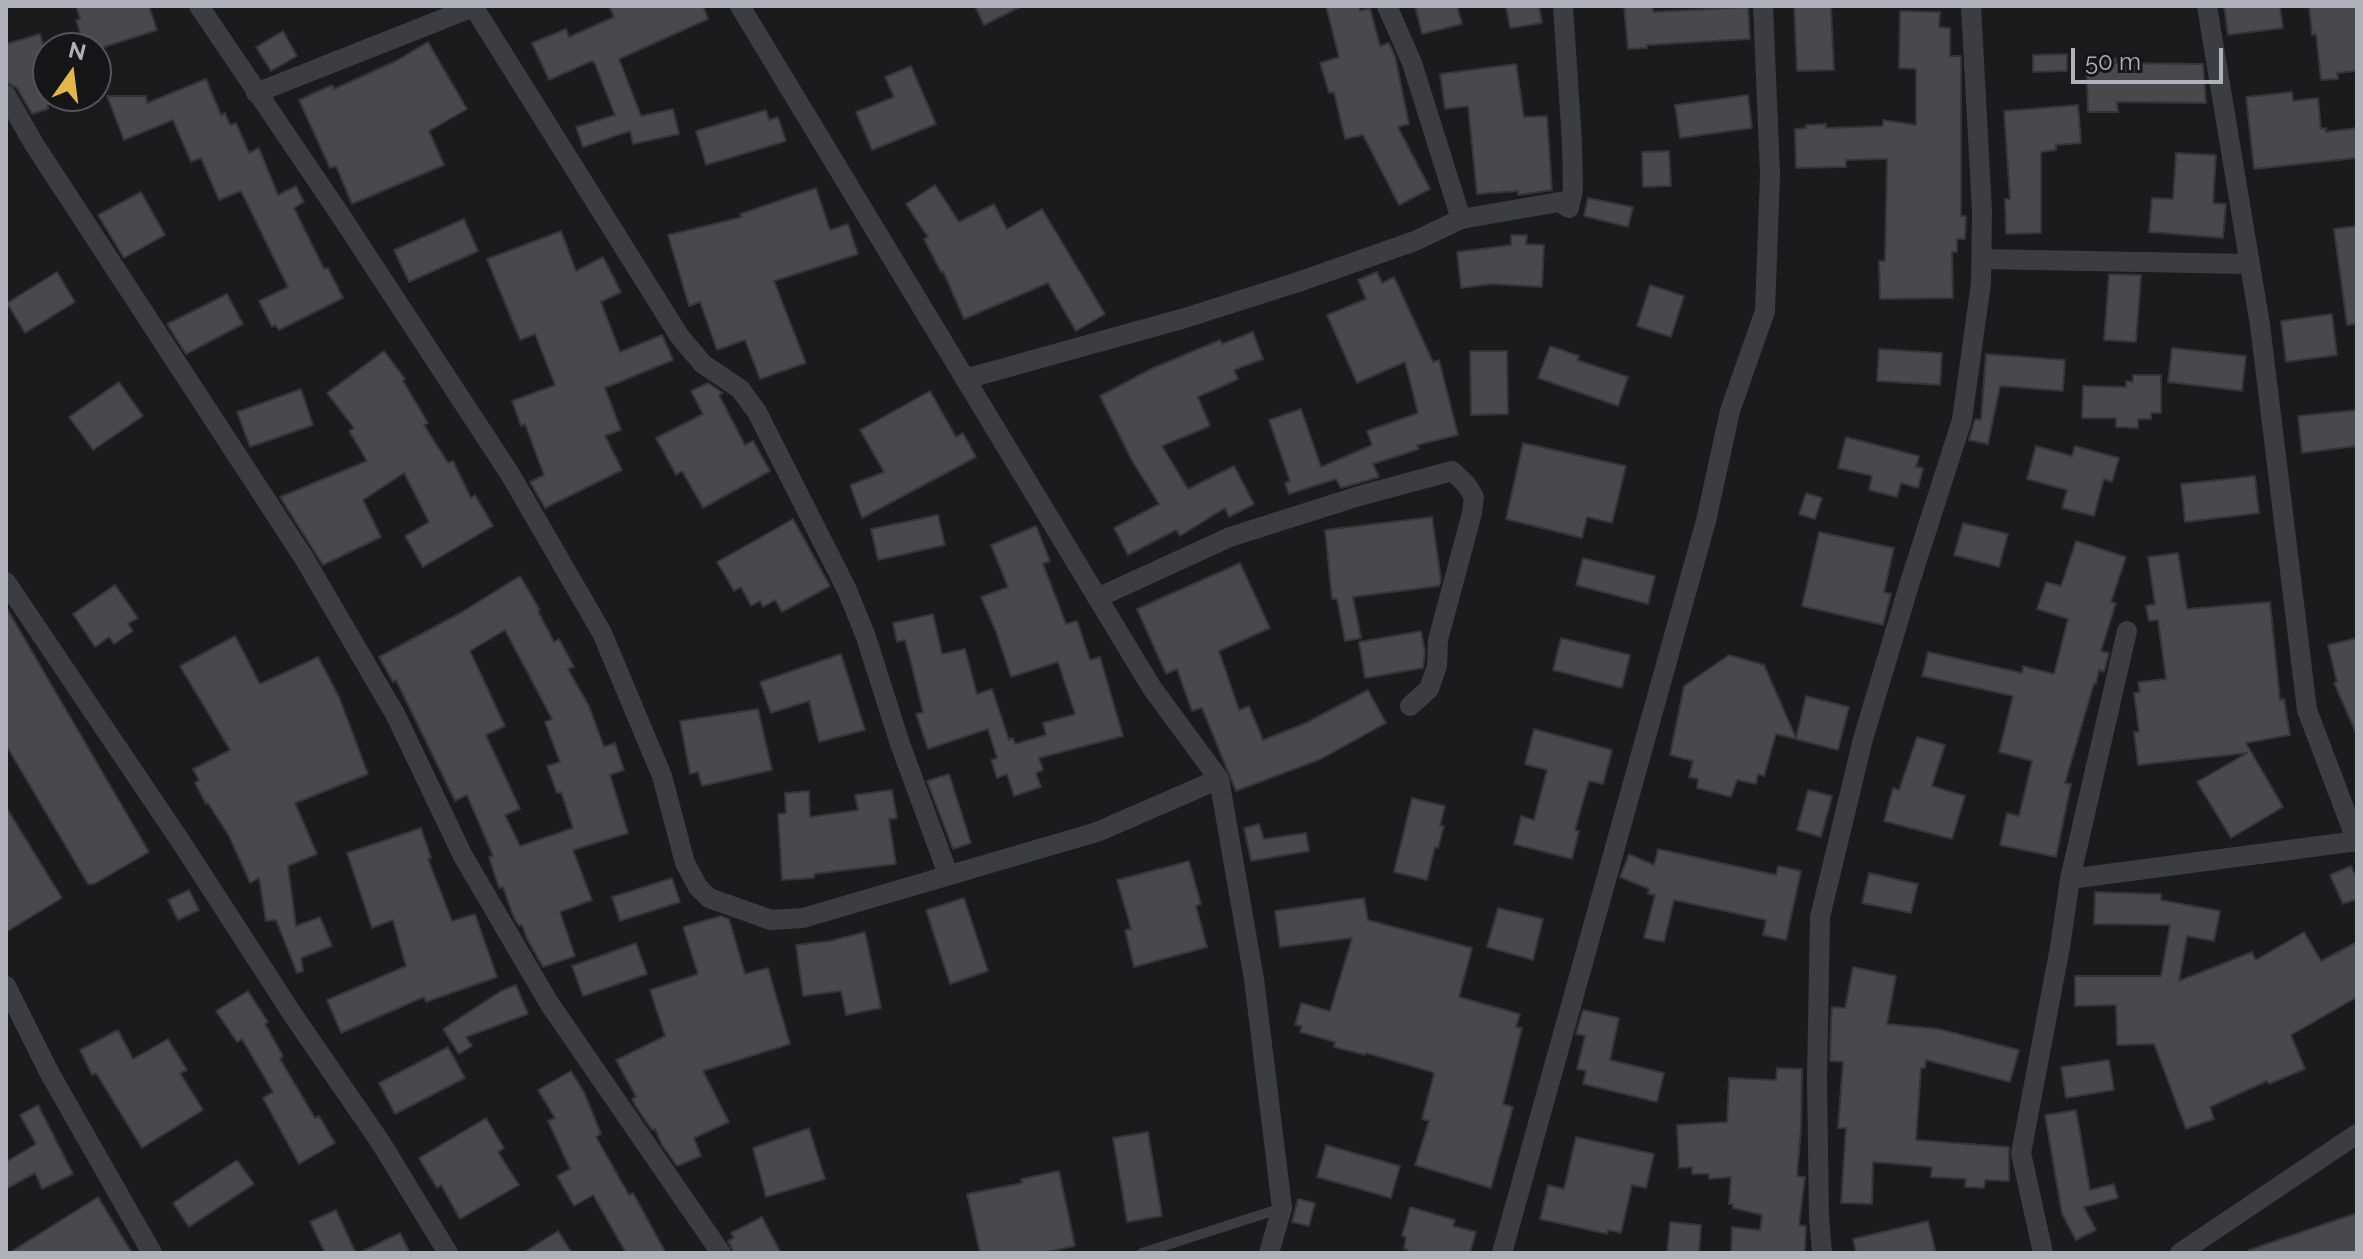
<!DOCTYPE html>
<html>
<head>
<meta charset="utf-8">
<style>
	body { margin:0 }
	#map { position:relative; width:2363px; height:1259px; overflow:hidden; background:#1b1b1d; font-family:Raleway,sans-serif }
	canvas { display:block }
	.frame { position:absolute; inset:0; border:8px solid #afb2bb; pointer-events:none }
	.north { position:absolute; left:32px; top:32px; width:80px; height:80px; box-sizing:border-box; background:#161618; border:2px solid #535459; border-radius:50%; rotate:14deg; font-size:22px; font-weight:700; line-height:32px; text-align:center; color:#afb2bb }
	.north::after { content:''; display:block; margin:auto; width:28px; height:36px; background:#e3b64d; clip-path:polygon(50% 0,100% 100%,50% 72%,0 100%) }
	.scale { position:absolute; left:2071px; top:48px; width:152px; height:36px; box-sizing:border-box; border:4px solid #afb2bb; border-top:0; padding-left:10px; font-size:24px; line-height:28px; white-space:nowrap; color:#afb2bb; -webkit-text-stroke:6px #161618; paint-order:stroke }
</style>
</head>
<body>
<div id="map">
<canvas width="2363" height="1259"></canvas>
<div class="frame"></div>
<div class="north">N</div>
<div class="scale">50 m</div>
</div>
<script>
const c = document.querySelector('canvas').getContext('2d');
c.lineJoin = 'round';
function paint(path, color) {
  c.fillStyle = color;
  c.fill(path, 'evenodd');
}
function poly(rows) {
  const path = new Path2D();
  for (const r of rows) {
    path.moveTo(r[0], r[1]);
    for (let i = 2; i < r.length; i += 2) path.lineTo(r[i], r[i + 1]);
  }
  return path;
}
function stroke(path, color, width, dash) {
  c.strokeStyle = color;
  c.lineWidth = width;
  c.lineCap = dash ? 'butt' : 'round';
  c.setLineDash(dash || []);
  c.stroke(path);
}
const building = poly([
	[76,6,149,6,157,30,101,48,85,48,76,20,80,19,76,6],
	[609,6,703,6,708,19,619,59,641,116,673,109,679,134,633,144,630,131,583,147,576,127,615,115,595,64,592,61,549,80,532,43,566,29,569,37,614,17,609,6],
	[975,6,1022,6,984,25,975,6],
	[1326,6,1359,6,1360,11,1370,8,1380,46,1389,43,1395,56,1409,124,1398,127,1430,189,1399,205,1363,135,1345,139,1334,92,1329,93,1320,63,1339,57,1326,6],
	[1415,6,1457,6,1462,24,1422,34,1415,6],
	[1506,6,1539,6,1542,23,1510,28,1506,6],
	[1624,6,1653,6,1653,12,1748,7,1750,39,1647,45,1647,48,1628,49,1624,6],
	[1794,6,1831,6,1834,70,1797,71,1794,6],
	[2224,6,2280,6,2283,28,2228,35,2224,6],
	[2309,6,2357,6,2357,71,2337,73,2338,79,2321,80,2316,34,2312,35,2309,6],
	[1900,11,1940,12,1939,27,1950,28,1950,56,1961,56,1961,216,1966,216,1965,239,1957,239,1957,252,1952,252,1953,298,1880,299,1879,261,1885,261,1887,159,1846,160,1846,167,1796,168,1795,129,1806,128,1806,125,1826,124,1826,128,1883,126,1883,120,1916,125,1916,69,1899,68,1900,11],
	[283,31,297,56,271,71,256,47,283,31],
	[40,34,48,62,48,109,32,114,17,88,6,82,6,44,40,34],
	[428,42,467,109,429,131,444,165,352,204,336,166,330,168,299,100,332,85,334,89,396,61,428,42],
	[2067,54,2067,71,2033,72,2033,55,2067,54],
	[2116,58,2116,63,2203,64,2206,103,2117,102,2118,112,2088,112,2086,59,2116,58],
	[1516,64,1524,117,1547,116,1552,190,1518,195,1518,191,1477,194,1468,106,1445,109,1440,74,1516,64],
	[911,66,936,124,872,150,856,112,894,97,885,77,911,66],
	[206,79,221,115,225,113,230,125,236,123,249,153,259,148,278,195,296,186,304,202,294,208,324,269,328,268,343,298,279,330,275,325,272,327,259,301,288,287,241,191,219,200,201,158,191,162,173,120,124,140,107,96,146,96,147,103,206,79],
	[2292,92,2293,101,2318,98,2321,129,2326,128,2326,132,2357,128,2357,158,2254,169,2246,97,2292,92],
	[1748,95,1752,128,1680,138,1675,105,1748,95],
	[2078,105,2081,143,2056,145,2056,150,2041,152,2041,233,2006,234,2005,199,2010,199,2004,111,2078,105],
	[766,110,769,120,778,117,786,141,706,165,696,131,766,110],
	[1669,151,1671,186,1643,187,1642,152,1669,151],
	[2176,153,2216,155,2213,203,2226,204,2223,238,2149,232,2152,198,2173,199,2176,153],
	[935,185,959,222,994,204,1007,229,1042,209,1105,314,1076,331,1048,283,964,319,943,271,941,272,924,239,928,237,906,204,935,185],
	[816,188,830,230,848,224,858,254,774,281,806,363,760,379,745,340,717,350,700,302,689,306,668,235,742,217,740,214,816,188],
	[141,192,165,235,124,258,98,215,141,192],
	[1588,198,1633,207,1628,227,1584,216,1588,198],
	[464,219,478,251,409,282,394,250,464,219],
	[2357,226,2357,324,2347,325,2334,229,2357,226],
	[561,231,576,271,603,257,621,292,601,302,620,352,662,335,673,360,605,388,621,430,605,436,622,470,545,508,530,482,544,475,525,424,521,426,512,401,555,385,535,334,520,340,487,259,561,231],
	[1511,235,1527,235,1526,244,1544,245,1542,287,1492,284,1461,288,1457,252,1511,245,1511,235],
	[57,272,75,302,25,333,7,303,57,272],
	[1377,272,1382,283,1394,277,1433,362,1439,360,1458,435,1417,445,1419,449,1373,464,1379,477,1341,488,1336,479,1289,494,1285,483,1290,481,1269,420,1301,409,1321,467,1372,445,1367,431,1418,413,1405,362,1357,383,1327,315,1366,299,1358,280,1377,272],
	[2109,274,2141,275,2136,342,2104,340,2109,274],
	[1650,285,1684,296,1671,337,1637,326,1650,285],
	[227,294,243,324,186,354,167,324,227,294],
	[2332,314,2337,355,2286,362,2281,321,2332,314],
	[1253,332,1263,359,1234,370,1238,379,1198,397,1210,426,1162,446,1188,489,1234,466,1254,504,1229,517,1225,508,1180,536,1176,530,1128,555,1114,528,1159,504,1131,459,1100,396,1153,368,1220,340,1222,344,1253,332],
	[1550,346,1579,356,1577,360,1628,377,1618,406,1538,378,1550,346],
	[2172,348,2246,356,2242,391,2168,382,2172,348],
	[1879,349,1942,353,1940,385,1877,381,1879,349],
	[384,351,405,379,403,381,428,423,424,425,448,463,453,461,471,498,475,495,493,526,423,567,405,536,429,522,404,473,363,500,381,537,323,565,280,497,367,461,349,431,354,428,327,393,384,351],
	[1470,351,1507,351,1508,414,1471,415,1470,351],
	[1986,354,2065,360,2063,391,2000,386,1988,444,1969,440,1975,419,1981,420,1986,354],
	[2133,375,2161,375,2161,413,2151,413,2151,419,2138,419,2138,428,2116,427,2116,418,2082,418,2083,386,2126,387,2126,381,2133,382,2133,375],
	[119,382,143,416,93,450,69,417,119,382],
	[708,383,723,393,719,395,745,445,753,441,770,471,703,508,682,471,676,475,656,438,703,414,691,391,708,383],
	[301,389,313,425,250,447,237,412,301,389],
	[930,391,956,437,963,433,976,457,862,518,850,485,884,472,860,430,930,391],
	[2357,410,2357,446,2302,453,2298,416,2357,410],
	[1846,437,1919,456,1916,467,1923,468,1918,488,1901,483,1897,497,1869,490,1872,476,1838,468,1846,437],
	[1523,443,1626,466,1612,523,1587,517,1582,538,1506,519,1523,443],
	[2036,446,2072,456,2075,446,2119,458,2112,482,2104,479,2094,516,2062,508,2067,490,2027,479,2036,446],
	[2255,476,2259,513,2185,522,2181,484,2255,476],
	[1806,493,1822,498,1815,519,1799,514,1806,493],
	[938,515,945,545,878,560,871,529,938,515],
	[1432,517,1441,580,1439,586,1353,597,1361,638,1345,641,1337,599,1332,599,1325,530,1432,517],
	[793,519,830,586,782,612,775,600,763,607,760,601,751,606,741,587,734,591,717,562,793,519],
	[1963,523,2008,534,1999,567,1954,555,1963,523],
	[1036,526,1050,561,1043,564,1066,624,1077,621,1090,660,1100,657,1123,736,1039,758,1043,770,1036,773,1041,787,1014,796,1007,774,997,778,991,760,997,758,988,729,928,749,916,714,923,712,909,655,905,640,897,642,893,623,933,614,942,654,965,649,977,694,992,689,1009,740,1013,738,1015,744,1046,735,1043,723,1075,714,1058,662,1011,677,995,629,981,597,1008,587,991,545,1036,526],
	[1819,532,1894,548,1884,592,1891,594,1883,625,1802,606,1819,532],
	[2076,541,2126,557,2111,602,2116,603,2101,651,2109,653,2104,672,2099,670,2096,684,2094,683,2065,783,2071,784,2056,857,2000,845,2007,813,2019,816,2032,761,1999,752,2013,696,1922,676,1928,652,2022,673,2023,666,2054,674,2068,619,2037,609,2046,582,2061,586,2076,541],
	[2178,553,2187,609,2270,602,2280,700,2284,699,2290,735,2246,743,2283,807,2231,838,2197,782,2247,753,2138,765,2134,732,2139,732,2134,693,2140,692,2138,682,2166,679,2158,620,2149,621,2146,606,2155,604,2148,557,2178,553],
	[1583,558,1655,576,1648,604,1576,585,1583,558],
	[1240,563,1270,628,1219,651,1239,710,1249,706,1263,740,1306,723,1368,690,1386,723,1321,759,1236,791,1202,708,1192,711,1177,669,1166,674,1137,609,1240,563],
	[520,576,540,610,538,611,554,642,559,639,574,667,568,669,589,706,604,747,615,743,624,770,610,775,628,833,573,850,592,900,560,912,575,956,543,967,527,939,522,925,519,926,514,918,503,887,499,888,489,857,493,856,467,795,455,801,396,680,393,682,379,657,462,612,520,576],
	[505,630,552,719,545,722,560,762,547,766,557,793,561,792,573,828,520,846,505,815,520,809,486,735,505,726,470,651,505,630],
	[115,585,138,618,128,624,133,631,114,644,109,637,95,647,73,614,115,585],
	[6,607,149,852,94,884,88,884,6,745,6,607],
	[1421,631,1425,652,1423,668,1365,678,1359,642,1421,631],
	[235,636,260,684,318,657,339,697,368,774,295,803,317,854,288,866,296,926,320,917,332,946,301,958,303,971,297,973,276,920,266,921,259,878,250,883,229,836,208,803,206,804,195,783,199,780,193,769,230,750,180,666,235,636],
	[1561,638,1630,655,1622,688,1553,670,1561,638],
	[2357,638,2357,735,2334,683,2337,682,2328,645,2357,638],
	[841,654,865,730,819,742,809,701,771,713,760,682,841,654],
	[1729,655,1764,665,1796,738,1806,696,1849,707,1838,750,1776,734,1764,776,1758,774,1756,784,1737,780,1731,797,1697,788,1698,779,1689,777,1693,761,1670,755,1684,686,1729,655],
	[758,709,772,770,702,786,698,772,690,774,680,721,758,709],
	[1534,729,1612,750,1603,784,1589,781,1575,830,1579,831,1572,859,1514,844,1521,816,1534,820,1547,770,1525,764,1534,729],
	[1917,737,1945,745,1932,786,1965,796,1952,839,1884,821,1893,788,1899,790,1917,737],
	[949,774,971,843,953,849,927,781,949,774],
	[892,790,897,818,889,819,896,864,814,874,814,878,782,880,778,814,786,813,785,793,809,791,810,817,858,810,855,795,892,790],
	[1808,790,1832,796,1821,837,1797,830,1808,790],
	[1412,798,1445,806,1440,826,1444,826,1438,848,1435,847,1427,880,1394,872,1412,798],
	[6,807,62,898,6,932,6,807],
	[1259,824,1264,839,1306,833,1309,851,1251,861,1244,828,1259,824],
	[421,828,431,858,428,859,452,921,475,914,497,977,426,1002,424,997,341,1033,327,1000,406,966,393,920,372,928,347,853,421,828],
	[1658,849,1776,875,1778,866,1801,871,1786,940,1763,935,1766,920,1674,900,1664,942,1644,938,1655,895,1648,894,1649,889,1620,877,1629,854,1654,865,1658,849],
	[1189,861,1201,904,1196,906,1207,947,1134,967,1125,930,1131,929,1117,880,1189,861],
	[2351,866,2357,879,2357,899,2343,904,2330,875,2351,866],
	[1869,873,1918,884,1911,913,1862,903,1869,873],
	[672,878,680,902,620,921,612,897,672,878],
	[189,890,199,910,178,920,168,900,189,890],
	[2095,892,2161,894,2161,900,2220,911,2214,941,2187,936,2179,981,2252,952,2256,960,2304,932,2321,961,2357,942,2357,997,2291,1035,2305,1069,2269,1084,2267,1081,2210,1107,2214,1119,2186,1129,2154,1044,2117,1045,2116,1005,2075,1006,2075,976,2161,976,2170,925,2094,924,2095,892],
	[964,898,988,971,950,984,926,910,964,898],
	[1364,898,1368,920,1472,948,1459,997,1520,1014,1516,1027,1522,1028,1503,1104,1513,1107,1491,1188,1415,1165,1429,1121,1422,1119,1434,1074,1432,1072,1366,1053,1365,1055,1334,1047,1335,1042,1300,1032,1302,1026,1295,1025,1301,1003,1330,1011,1352,938,1280,947,1275,911,1364,898],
	[1498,908,1543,919,1533,960,1487,947,1498,908],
	[721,916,729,919,745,974,768,968,790,1044,703,1071,729,1122,694,1138,701,1156,677,1166,662,1145,655,1129,652,1130,635,1105,632,1099,636,1097,616,1060,665,1036,650,990,698,974,683,927,721,916],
	[865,932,881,1008,846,1015,841,991,803,996,796,945,830,941,865,932],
	[636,943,647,974,583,996,572,966,636,943],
	[1853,967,1896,976,1887,1024,1939,1029,2019,1050,2010,1082,1926,1060,1925,1068,1921,1068,1916,1140,2009,1147,2009,1181,1985,1180,1984,1188,1965,1187,1966,1179,1931,1177,1932,1167,1873,1162,1872,1204,1841,1203,1846,1128,1838,1128,1843,1062,1830,1061,1831,1021,1832,1007,1845,1008,1853,967],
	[516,985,528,1014,466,1037,472,1046,459,1054,443,1029,501,991,516,985],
	[248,991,268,1022,265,1024,283,1056,280,1059,315,1118,319,1116,335,1143,299,1164,263,1098,273,1092,242,1039,237,1042,216,1011,248,991],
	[1583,1010,1619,1018,1610,1060,1664,1073,1657,1102,1583,1084,1586,1071,1577,1069,1585,1036,1576,1034,1583,1010],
	[118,1030,133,1059,168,1039,187,1070,180,1073,203,1110,142,1148,96,1073,92,1075,80,1050,118,1030],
	[448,1047,465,1078,395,1114,379,1083,448,1047],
	[2109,1060,2114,1090,2066,1098,2061,1067,2109,1060],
	[1777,1068,1802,1069,1801,1129,1797,1176,1805,1177,1799,1225,1806,1226,1805,1253,1731,1253,1732,1227,1760,1230,1762,1215,1733,1208,1733,1204,1729,1204,1731,1177,1709,1179,1709,1174,1692,1174,1692,1167,1679,1168,1677,1125,1727,1122,1729,1078,1776,1080,1777,1068],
	[571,1071,584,1092,601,1134,596,1137,629,1195,633,1193,666,1253,626,1253,593,1195,574,1206,557,1176,570,1169,548,1121,555,1118,538,1090,571,1071],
	[38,1105,73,1174,42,1189,35,1173,6,1189,6,1162,36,1144,20,1115,38,1105],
	[2076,1110,2090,1190,2114,1184,2118,1198,2084,1207,2096,1230,2076,1240,2062,1214,2045,1115,2076,1110],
	[486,1118,504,1148,498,1152,519,1185,460,1219,441,1185,437,1188,419,1158,486,1118],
	[809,1128,825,1179,766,1197,753,1148,809,1128],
	[1148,1132,1162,1216,1127,1222,1113,1138,1148,1132],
	[1576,1137,1654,1154,1646,1188,1632,1185,1621,1233,1608,1230,1607,1234,1540,1219,1548,1185,1564,1189,1576,1137],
	[1326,1145,1400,1166,1391,1198,1317,1177,1326,1145],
	[237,1160,254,1184,189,1227,173,1203,237,1160],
	[1059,1171,1075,1246,1042,1253,980,1253,967,1194,1022,1183,1021,1179,1059,1171],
	[98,1197,132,1253,9,1253,98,1197],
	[1298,1199,1315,1203,1309,1226,1292,1222,1298,1199],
	[1410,1207,1455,1220,1453,1226,1476,1232,1470,1253,1407,1253,1408,1250,1404,1249,1406,1237,1402,1236,1410,1207],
	[336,1210,356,1253,325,1253,310,1222,336,1210],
	[2357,1213,2357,1253,2250,1253,2249,1250,2357,1213],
	[762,1217,781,1253,734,1253,728,1241,734,1238,731,1233,762,1217],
	[1928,1221,1936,1253,1856,1253,1853,1239,1928,1221],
	[1670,1222,1701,1225,1699,1253,1667,1253,1670,1222],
	[558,1231,572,1253,523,1253,558,1231],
	[400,1233,410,1253,359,1253,400,1233]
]);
paint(building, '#48484d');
stroke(building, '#353539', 2);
stroke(poly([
	[1142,1253,1282,1208]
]), '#3c3d42', 10);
stroke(poly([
	[199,6,337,210,510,474,602,633,662,776,685,863,698,887,709,898,771,920,803,918,1097,832,1219,779],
	[473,6,680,337,703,364,740,389,757,412,847,590,866,637,900,744,948,874],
	[740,6,1152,688,1219,779,1254,979,1282,1208,1269,1253],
	[2207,6,2260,325,2307,710,2357,842],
	[256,93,476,6],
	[6,95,34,144,304,558,395,714,463,856,549,1003,721,1253],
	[1461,219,1559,202,1569,208,1573,189,1572,142,1563,6],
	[1981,259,2248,264],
	[965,379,1185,318,1298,282,1415,241,1461,219,1412,63,1387,6],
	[6,582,183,845,293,1015,381,1143,448,1253],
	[1097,598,1230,537,1359,496,1452,471,1466,484,1474,497,1472,513,1438,640,1437,666,1429,689,1410,706],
	[2070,879,2357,841],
	[6,986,49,1072,152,1253],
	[1502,1253,1706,521,1730,411,1765,311,1770,174,1763,6],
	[1822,1253,1819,1218,1817,1078,1820,917,1863,739,1909,585,1962,420,1981,283,1982,211,1971,6],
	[2043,1253,2021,1153,2060,947,2070,879,2127,631],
	[2180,1253,2357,1134]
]), '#3c3d42', 20);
</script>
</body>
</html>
